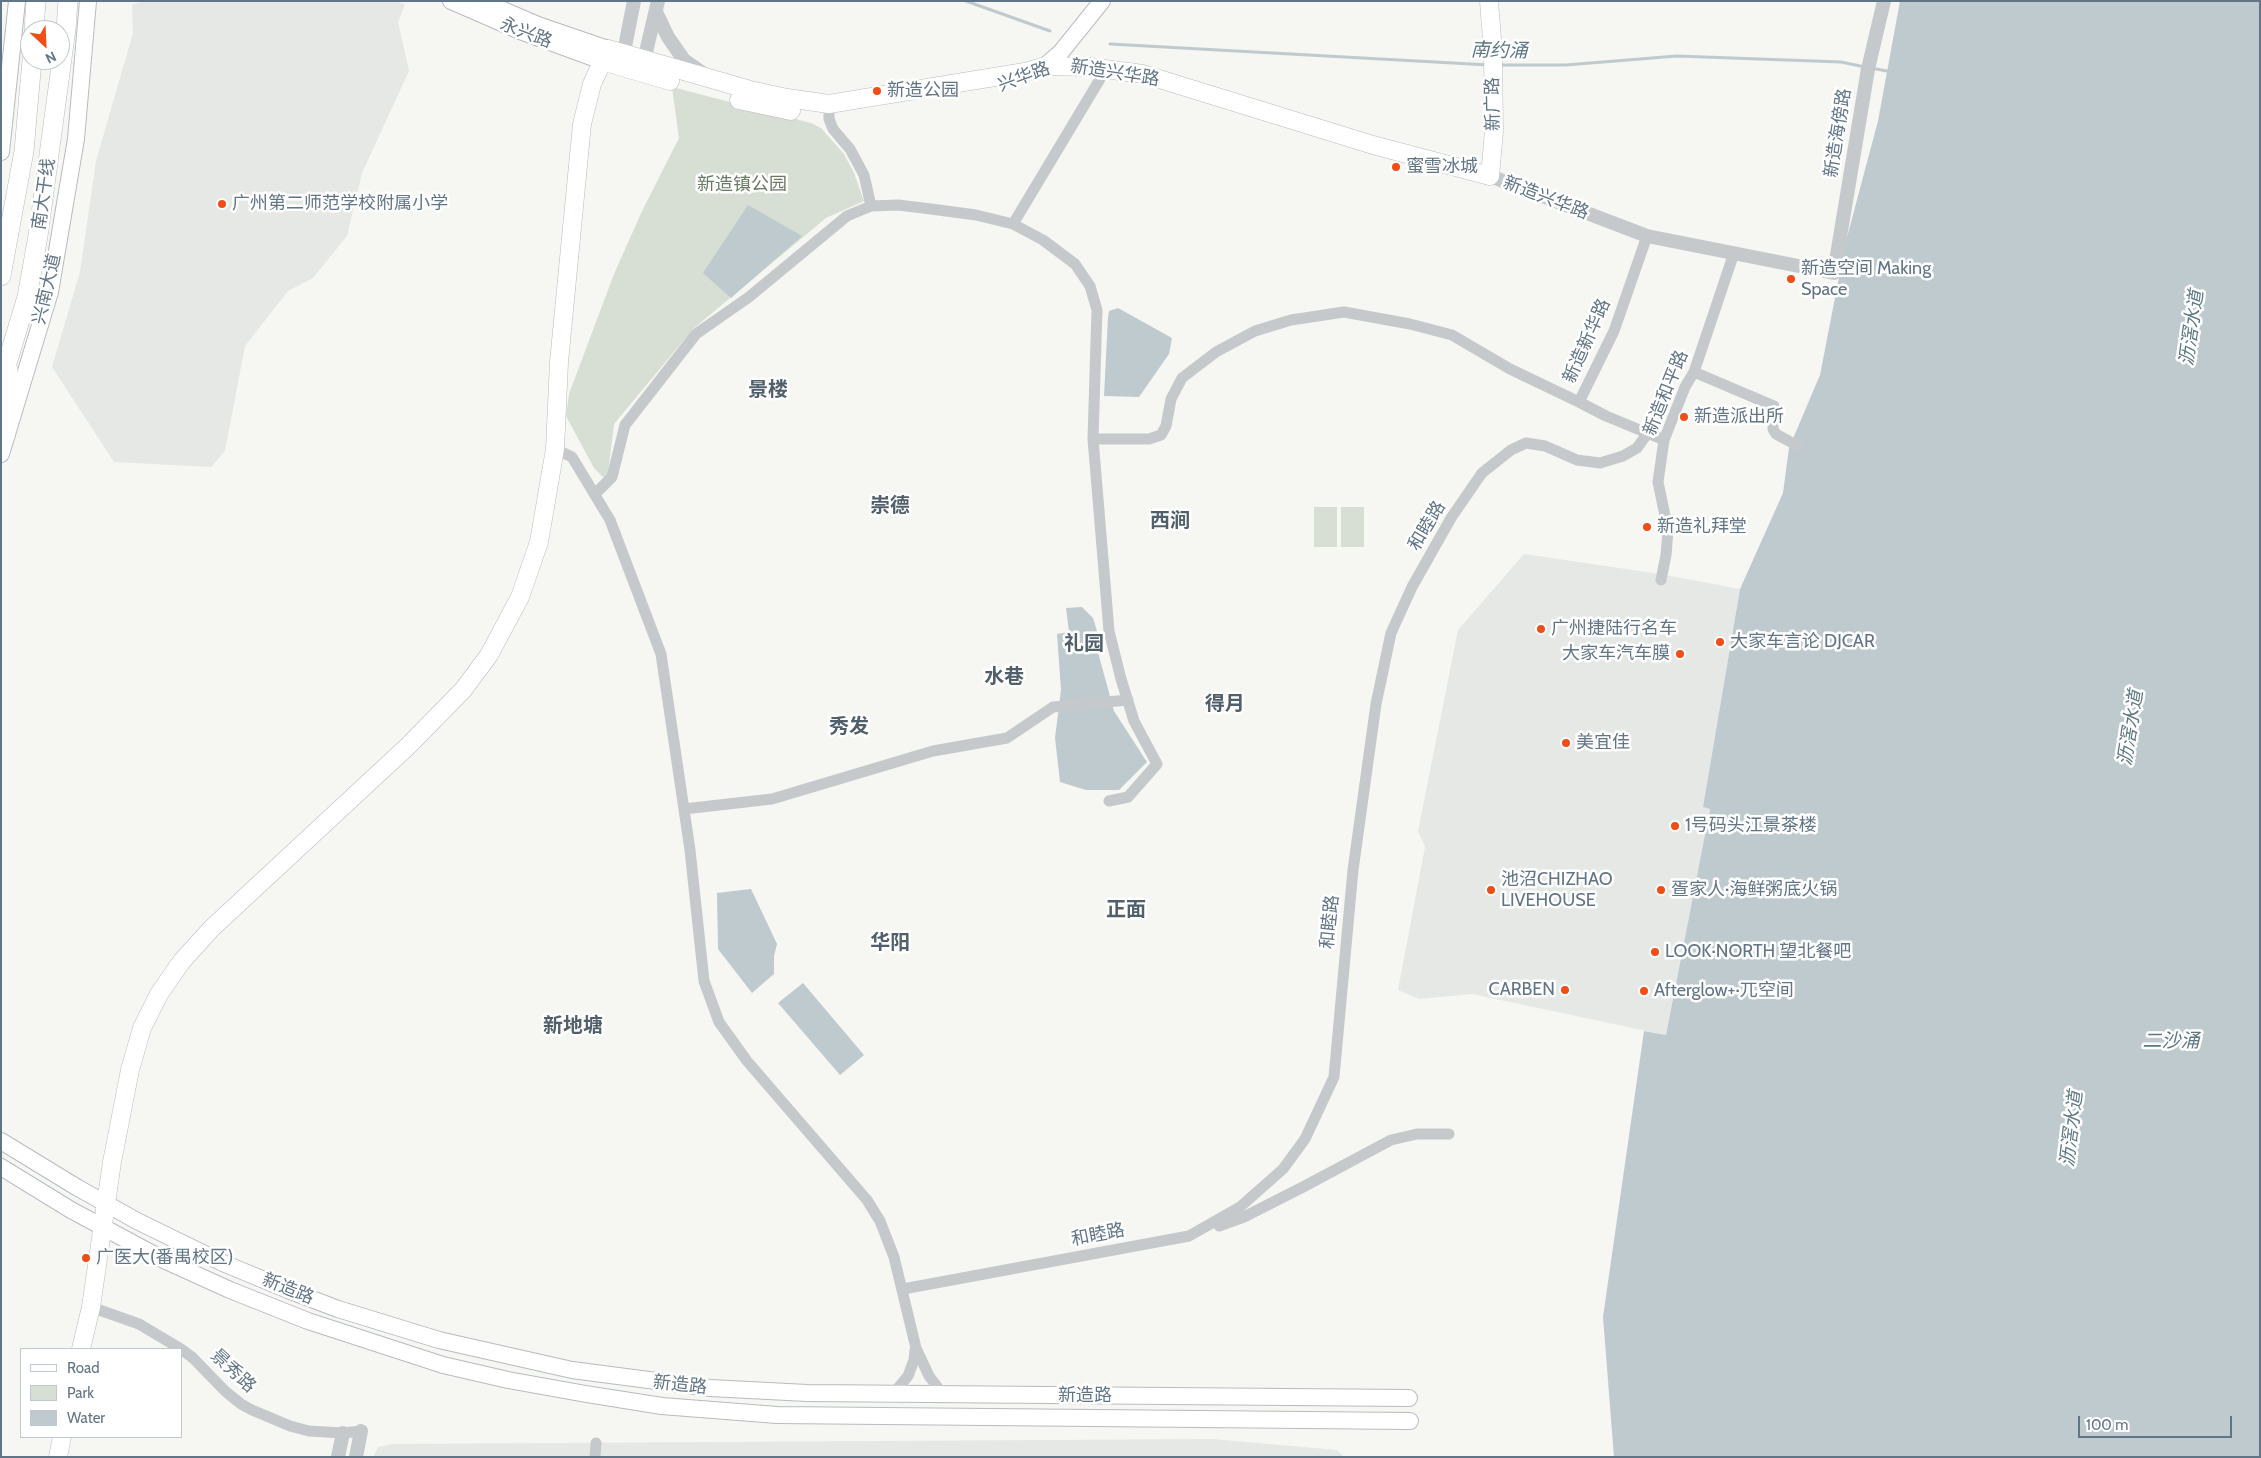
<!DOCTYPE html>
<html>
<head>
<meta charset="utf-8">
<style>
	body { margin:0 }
	#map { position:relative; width:2261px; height:1458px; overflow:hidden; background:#f6f6f2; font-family:Cabin,sans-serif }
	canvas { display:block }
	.frame { position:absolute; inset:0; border:2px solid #627586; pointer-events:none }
	.legend { position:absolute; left:20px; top:1348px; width:162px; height:90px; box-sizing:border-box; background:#fff; border:1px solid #c0c8cf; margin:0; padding:6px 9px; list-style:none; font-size:15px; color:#627586 }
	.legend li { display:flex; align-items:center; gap:10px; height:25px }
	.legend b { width:25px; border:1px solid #c0c8cf }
	.north { position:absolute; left:20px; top:20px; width:50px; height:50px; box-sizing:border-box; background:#fff; border:1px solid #c0c8cf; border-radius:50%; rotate:155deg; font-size:14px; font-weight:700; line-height:20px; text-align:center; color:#627586 }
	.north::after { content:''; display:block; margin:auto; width:18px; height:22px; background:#f14d17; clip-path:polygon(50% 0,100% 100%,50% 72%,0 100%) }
	.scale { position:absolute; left:2078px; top:1416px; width:154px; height:22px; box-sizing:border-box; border:2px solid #627586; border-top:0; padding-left:6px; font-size:15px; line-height:18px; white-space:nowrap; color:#627586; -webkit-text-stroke:4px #fff; paint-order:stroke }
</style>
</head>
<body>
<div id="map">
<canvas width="2261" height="1458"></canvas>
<div class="frame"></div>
<ul class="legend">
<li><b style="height:6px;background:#fff"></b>Road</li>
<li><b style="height:14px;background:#d7ded3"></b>Park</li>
<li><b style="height:14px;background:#bfcacf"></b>Water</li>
</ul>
<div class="north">N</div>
<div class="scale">100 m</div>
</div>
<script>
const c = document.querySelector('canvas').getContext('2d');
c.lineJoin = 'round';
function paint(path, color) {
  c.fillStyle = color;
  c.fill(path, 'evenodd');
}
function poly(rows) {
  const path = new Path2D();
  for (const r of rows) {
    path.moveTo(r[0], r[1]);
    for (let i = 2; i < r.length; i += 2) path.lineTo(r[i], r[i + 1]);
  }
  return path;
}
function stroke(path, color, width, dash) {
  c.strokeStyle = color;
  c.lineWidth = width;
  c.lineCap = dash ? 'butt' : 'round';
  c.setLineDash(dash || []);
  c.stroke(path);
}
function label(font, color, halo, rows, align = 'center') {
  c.font = font + ' Cabin,"Noto Sans SC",sans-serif';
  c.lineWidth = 5;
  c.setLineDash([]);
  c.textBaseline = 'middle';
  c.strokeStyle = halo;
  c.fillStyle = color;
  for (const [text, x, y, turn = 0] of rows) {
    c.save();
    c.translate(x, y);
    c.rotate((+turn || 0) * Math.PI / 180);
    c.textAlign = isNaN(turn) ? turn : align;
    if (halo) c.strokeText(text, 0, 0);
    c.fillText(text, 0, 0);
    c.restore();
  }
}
paint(poly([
	[144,1,396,1,405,5,398,22,409,71,362,173,347,236,313,278,288,291,245,346,225,451,211,467,114,462,52,367,80,272,96,161,133,33,132,5],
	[1524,554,1660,574,1740,589,1703,807,1710,809,1666,1035,1472,994,1419,999,1398,990,1425,847,1418,831,1458,630],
	[1213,1439,1337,1450,1344,1457,373,1457,378,1447,391,1444]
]), '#e6e8e5');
paint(poly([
	[672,87,811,123,821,128,844,154,854,173,864,201,826,218,693,329,614,424,607,481,594,468,566,416,569,394,614,274,643,209,679,138],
	[1314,507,1337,507,1337,547,1314,547],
	[1341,507,1364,507,1364,547,1341,547]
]), '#d7ded3');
paint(poly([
	[1900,1,2260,1,2260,1457,1614,1457,1603,1317,1644,1031,1666,1035,1710,809,1703,807,1740,589,1783,493,1789,448,1820,375,1846,241,1878,121],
	[748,205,802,236,731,298,703,273],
	[1118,308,1172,338,1169,354,1139,397,1104,396,1108,317,1109,311],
	[1082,607,1093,618,1100,641,1099,656,1114,711,1147,762,1119,790,1086,790,1060,782,1055,738,1061,690,1057,634,1069,632,1066,608],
	[751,889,777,944,774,956,774,974,752,993,718,949,717,893],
	[803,983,864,1055,840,1075,778,1003]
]), '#bfcacf');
stroke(poly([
	[966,1,1050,31],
	[1110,44,1489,65],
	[1500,65,1566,65,1677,56,1841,62,1865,67],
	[1871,68,1887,71]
]), '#bfcacf', 3);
const secondary = poly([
	[451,1,520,31,602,61],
	[482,1,538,25,608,49],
	[1045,66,1061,52,1102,1],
	[1,152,17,1],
	[1,454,50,292,76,139,88,1],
	[1,1141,78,1188,137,1221,223,1263,288,1290,338,1309,439,1340,572,1370,710,1388,807,1393,1409,1398],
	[1,1167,71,1210,166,1261,230,1290,308,1321,443,1365,508,1380,586,1394,662,1406,777,1415,1410,1421]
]);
const primary = poly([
	[602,61,670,81],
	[739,100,791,111],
	[81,1349,91,1307,112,1162,130,1070,142,1028,159,994,182,961,212,928,408,746,463,690,489,655,520,597,539,542,555,449,559,362,582,124,592,84,608,49,750,90,787,98,829,104,1025,72,1045,66,1089,67,1143,74,1373,145,1490,176,1494,131,1493,52,1489,1],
	[58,1457,62,1437]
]);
const trunk = poly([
	[34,30,36,1],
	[1,276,24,151,32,60],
	[1,383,27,297,38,236,66,29,68,1],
	[1,424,8,370]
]);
stroke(secondary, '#b7bcc1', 18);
stroke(primary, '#b8bcc0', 19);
stroke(trunk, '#b7bbbe', 20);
stroke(poly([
	[829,104,829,119,833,129,850,149,864,175,871,206],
	[1013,224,1106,69],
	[1647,236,1614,331,1579,402,1606,416,1664,440],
	[1694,372,1774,406,1773,429,1776,434,1798,446],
	[1093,439,1149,439,1161,435,1166,426,1171,399,1182,378,1216,352,1255,331,1291,320,1344,312,1410,324,1452,335,1510,369,1579,402],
	[555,449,572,457,610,520,661,654,690,850,704,981,719,1022,747,1061,867,1200,880,1221,894,1257,916,1348,929,1376,939,1389,948,1394],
	[595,494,612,477,625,425,696,334,749,297,847,216,871,206,898,205,931,209,976,215,1013,224,1043,240,1075,264,1090,286,1097,310,1093,439,1109,631,1121,679,1134,721,1157,764,1128,797,1109,801],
	[1661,580,1666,555,1668,530,1658,482,1664,440,1685,387,1694,372,1734,253],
	[684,809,772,799,933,751,1007,738,1053,707,1128,700],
	[1219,1226,1244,1217,1303,1187,1391,1140,1417,1134,1449,1134],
	[903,1289,1189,1236,1240,1207,1283,1169,1305,1139,1334,1077,1353,870,1376,704,1391,633,1412,587,1451,518,1482,473,1511,450,1526,443,1545,446,1577,460,1600,463,1623,456,1637,448,1647,434],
	[91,1307,139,1324,181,1349,193,1358,225,1391,241,1404,252,1410,290,1426,309,1431,343,1433,361,1431],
	[893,1394,908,1376,914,1360,915,1350],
	[595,1457,596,1443]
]), '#c5c9cc', 11);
stroke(poly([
	[656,12,668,37,684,60,704,74],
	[622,62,634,1],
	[642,69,658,1],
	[1490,176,1647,236,1834,273,1868,69,1884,1],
	[338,1457,343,1433],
	[356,1457,361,1431]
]), '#c5c9cc', 14);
stroke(secondary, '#fff', 16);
stroke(primary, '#fff', 18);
stroke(trunk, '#fff', 19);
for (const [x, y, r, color] of [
	[877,91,5,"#f14d17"],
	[1396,167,5,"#f14d17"],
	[222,204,5,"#f14d17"],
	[1791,279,5,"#f14d17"],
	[1684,417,5,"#f14d17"],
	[1647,527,5,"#f14d17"],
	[1541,629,5,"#f14d17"],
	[1720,642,5,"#f14d17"],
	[1680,654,5,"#f14d17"],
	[1566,743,5,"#f14d17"],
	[1675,826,5,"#f14d17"],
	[1491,890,5,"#f14d17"],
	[1661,890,5,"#f14d17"],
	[1655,952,5,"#f14d17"],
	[1565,990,5,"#f14d17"],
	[1644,991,5,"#f14d17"],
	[86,1258,5,"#f14d17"]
]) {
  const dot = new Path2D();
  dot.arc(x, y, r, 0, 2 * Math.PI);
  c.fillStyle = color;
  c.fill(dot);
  stroke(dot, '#fff', 2);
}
label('18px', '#627586', '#fff', [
	["永兴路",526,33,21],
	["新造兴华路",1115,73,9],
	["兴华路",1024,77,-20],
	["新广路",1493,104,-91],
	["新造海傍路",1838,133,-81],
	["南大干线",44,194,-82],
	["新造兴华路",1546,198,21],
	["兴南大道",47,289,-77],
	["新造新华路",1587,341,-66],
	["新造和平路",1666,393,-68],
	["和睦路",1427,526,-59],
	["和睦路",1330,922,-84],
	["和睦路",1098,1235,-11],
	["新造路",288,1289,22],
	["景秀路",233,1371,43],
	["新造路",680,1385,6],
	["新造路",1085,1396]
]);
label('18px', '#627586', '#fff', [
	["新造公园",887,91],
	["蜜雪冰城",1406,167],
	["广州第二师范学校附属小学",232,204],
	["新造空间 Making",1801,269],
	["Space",1801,290],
	["新造派出所",1694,417],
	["新造礼拜堂",1657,527],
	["广州捷陆行名车",1551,629],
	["大家车言论 DJCAR",1730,642],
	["大家车汽车膜",1670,654,"right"],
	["美宜佳",1576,743],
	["1号码头江景茶楼",1685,826],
	["池沼CHIZHAO",1501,880],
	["LIVEHOUSE",1501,901],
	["疍家人·海鲜粥底火锅",1671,890],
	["LOOK·NORTH 望北餐吧",1665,952],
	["CARBEN",1555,990,"right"],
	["Afterglow+·兀空间",1654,991],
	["广医大(番禺校区)",96,1258]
], 'left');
label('18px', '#677c62', '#fff', [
	["新造镇公园",742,185]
]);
label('italic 19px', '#5e7883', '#fff', [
	["南约涌",1499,51,1],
	["沥滘水道",2192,328,-82],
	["沥滘水道",2131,728,-81],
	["二沙涌",2171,1041],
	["沥滘水道",2072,1129,-83]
]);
label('bold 20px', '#515f6a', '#fff', [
	["景楼",768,390],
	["崇德",890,506],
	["西涧",1170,521],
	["礼园",1084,644],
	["水巷",1004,677],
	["得月",1225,704],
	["秀发",849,727],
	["正面",1126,910],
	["华阳",890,943],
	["新地塘",573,1026]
]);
</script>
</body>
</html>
